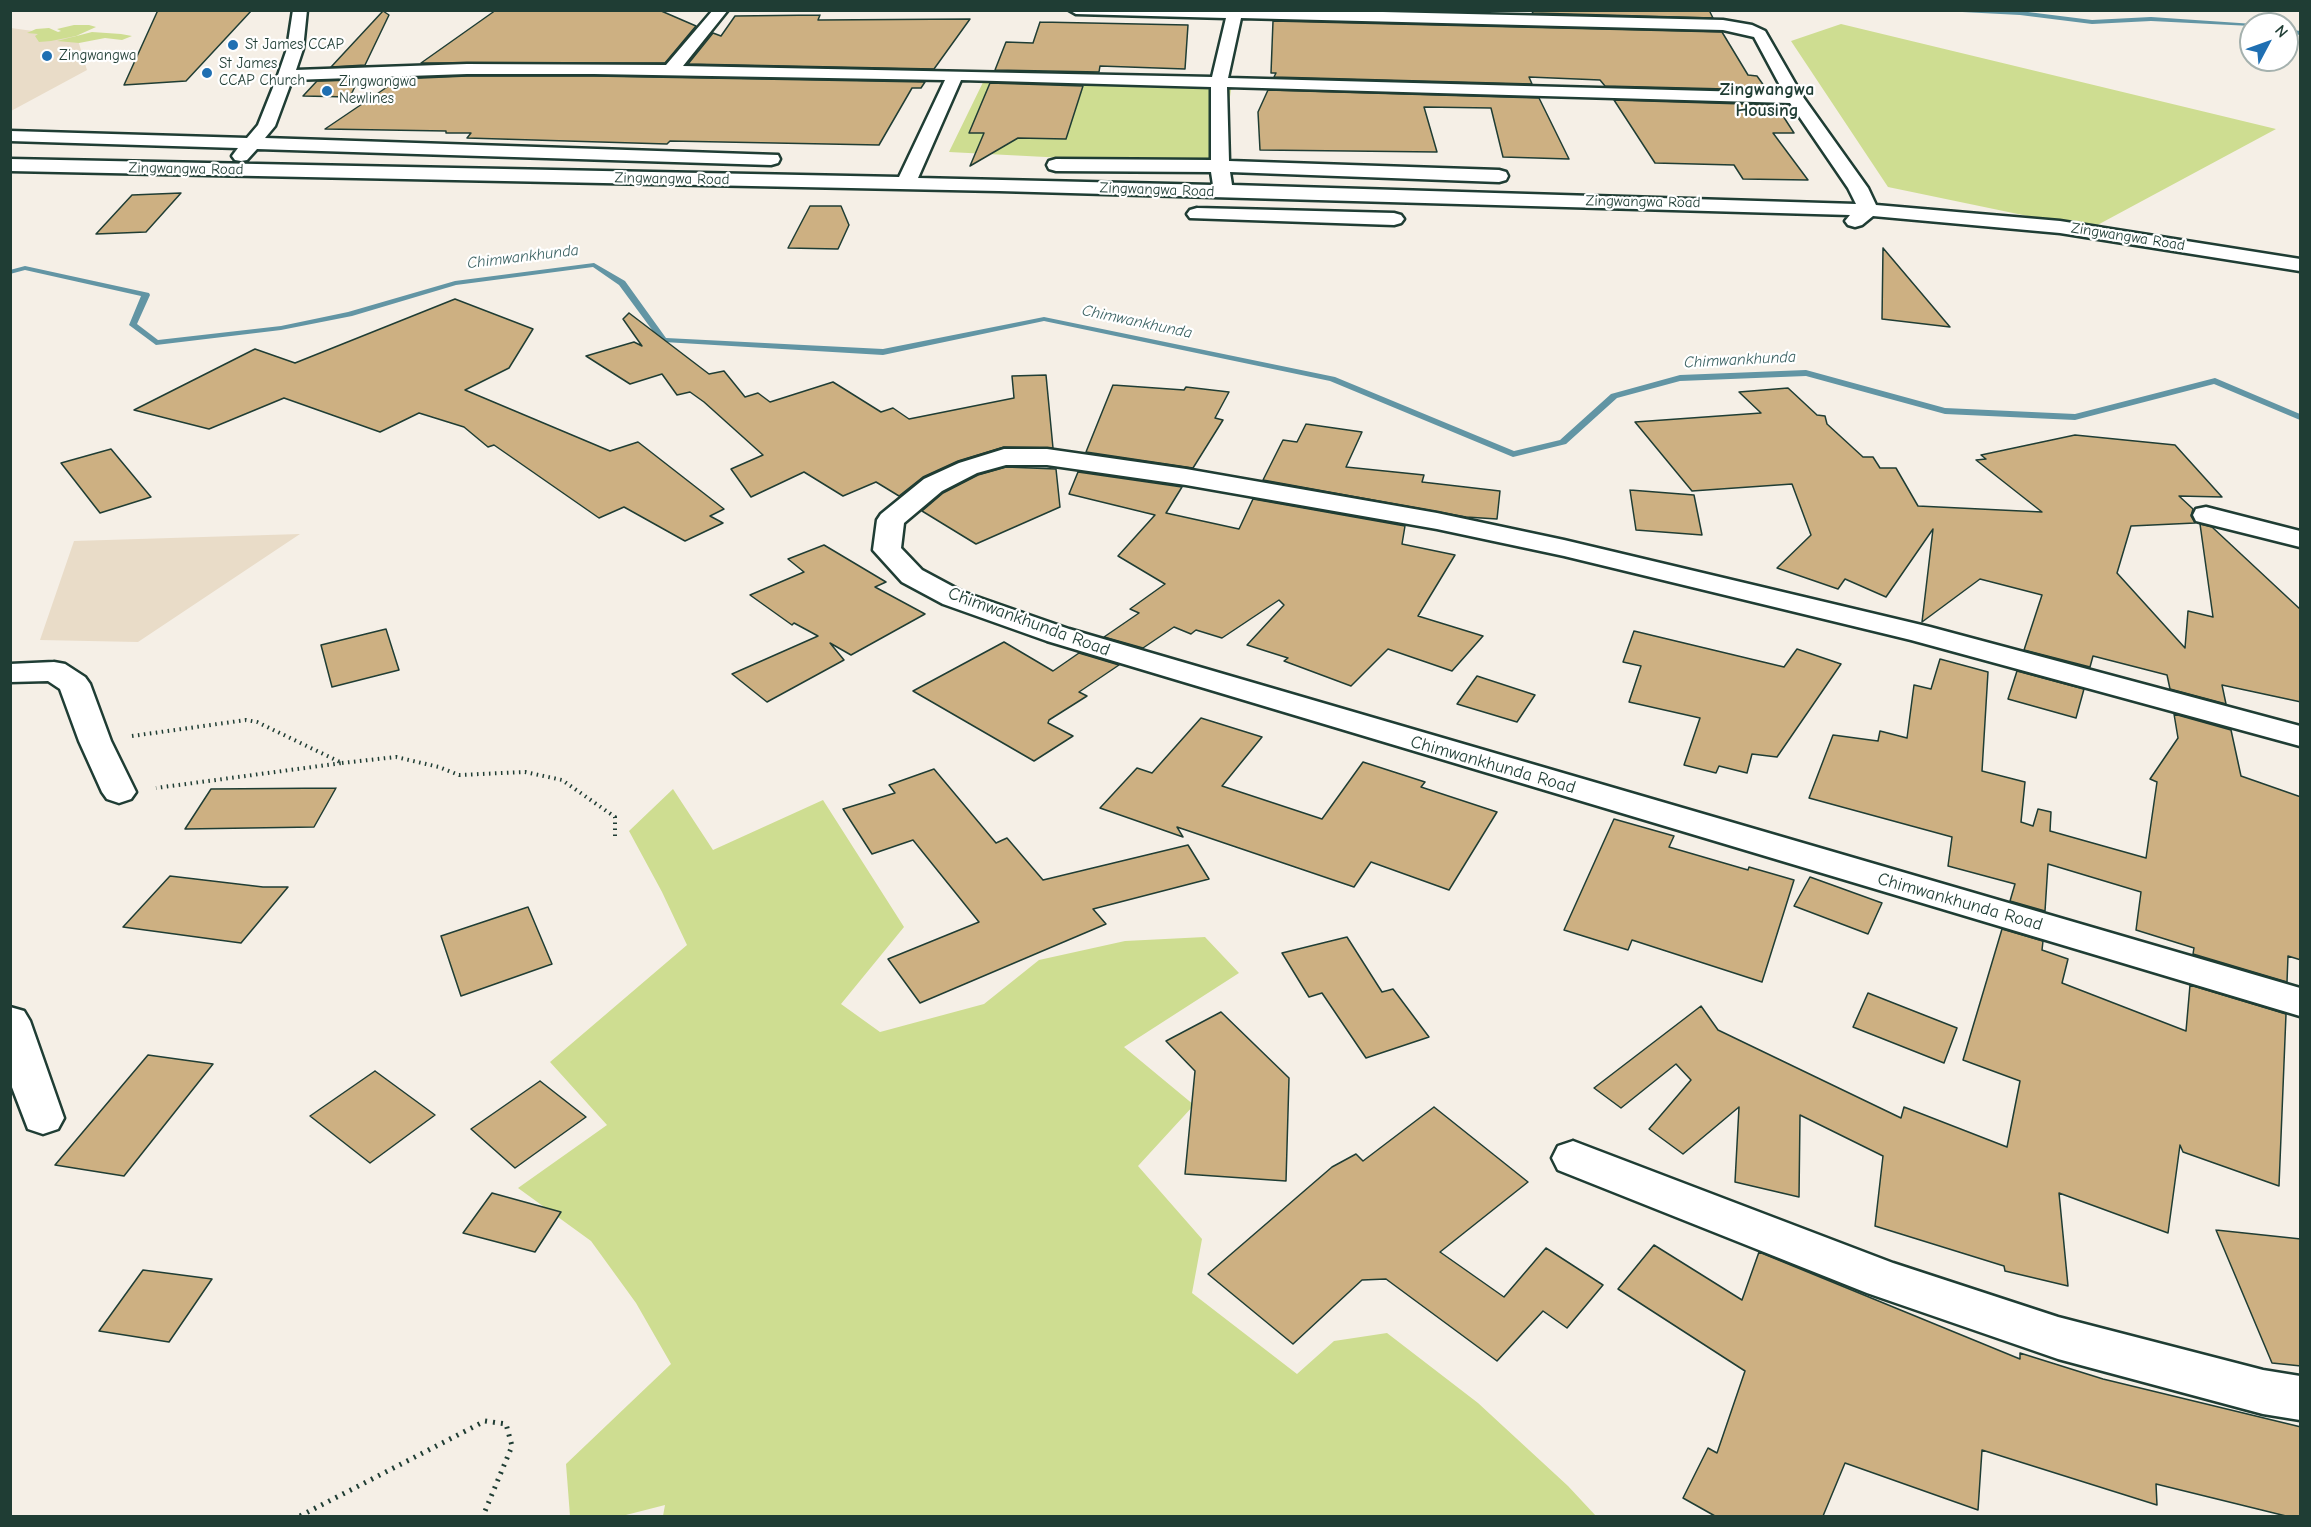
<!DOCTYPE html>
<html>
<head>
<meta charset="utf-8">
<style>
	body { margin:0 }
	#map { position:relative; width:2311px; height:1527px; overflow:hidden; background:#f5efe6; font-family:"Comic Neue",sans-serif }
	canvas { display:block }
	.frame { position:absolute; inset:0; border:12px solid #1f3d34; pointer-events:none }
	.north { position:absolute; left:2239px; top:12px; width:60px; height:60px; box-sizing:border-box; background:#fff; border:2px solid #a5b1ae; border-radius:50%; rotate:49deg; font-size:16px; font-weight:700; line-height:24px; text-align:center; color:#1f3d34 }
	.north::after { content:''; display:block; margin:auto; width:21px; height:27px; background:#1f6fb2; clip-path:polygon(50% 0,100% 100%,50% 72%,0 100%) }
</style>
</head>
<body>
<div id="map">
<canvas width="2311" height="1527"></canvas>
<div class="frame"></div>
<div class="north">N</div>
</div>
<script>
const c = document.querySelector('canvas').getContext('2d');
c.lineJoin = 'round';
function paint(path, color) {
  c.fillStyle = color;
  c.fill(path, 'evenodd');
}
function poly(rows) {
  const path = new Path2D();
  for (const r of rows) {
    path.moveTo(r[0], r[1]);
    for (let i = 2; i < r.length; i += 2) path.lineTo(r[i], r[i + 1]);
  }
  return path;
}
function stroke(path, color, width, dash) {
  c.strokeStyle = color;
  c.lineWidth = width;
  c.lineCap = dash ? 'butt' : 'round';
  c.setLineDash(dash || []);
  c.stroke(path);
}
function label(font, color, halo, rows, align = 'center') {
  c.font = font + ' "Comic Neue",sans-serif';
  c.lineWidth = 4.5;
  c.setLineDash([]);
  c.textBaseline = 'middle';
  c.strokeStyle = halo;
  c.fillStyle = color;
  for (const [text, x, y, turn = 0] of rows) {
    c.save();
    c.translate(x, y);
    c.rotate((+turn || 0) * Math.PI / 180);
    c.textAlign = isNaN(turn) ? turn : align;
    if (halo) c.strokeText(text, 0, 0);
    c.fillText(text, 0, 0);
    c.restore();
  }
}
paint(poly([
	[11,28,77,37,87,70,11,111],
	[300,534,138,642,40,640,74,541]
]), '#e9dcc8');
paint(poly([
	[1841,24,2276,129,2090,229,1888,187,1791,41],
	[74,25,89,25,96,27,76,36,51,41,39,42,35,36,38,34,27,33,36,29,49,28,58,32,61,31,57,29],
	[92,32,121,34,132,36,122,40,105,38,79,43,57,41],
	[988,72,1233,76,1220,166,949,152],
	[673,789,713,850,823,800,904,927,841,1004,880,1032,984,1004,1039,960,1125,941,1205,937,1239,973,1124,1047,1194,1105,1138,1166,1202,1239,1192,1293,1297,1374,1334,1341,1387,1333,1478,1403,1568,1486,1596,1516,663,1516,665,1505,622,1516,570,1516,566,1464,671,1364,636,1303,591,1241,518,1188,607,1125,550,1062,687,945,662,892,629,831]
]), '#cedd91');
paint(poly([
	[1924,10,2020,11,2092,20,2151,17,2254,24,2251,26,2151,21,2092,24,2020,15,1924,10],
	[2287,29,2300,31,2300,35,2287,33,2287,29],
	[594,263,625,281,666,338,883,349,1044,317,1335,377,1514,451,1560,440,1611,394,1680,375,1806,370,1945,408,2075,414,2215,378,2300,414,2300,420,2214,384,2075,420,1945,414,1806,376,1680,381,1617,398,1566,444,1513,457,1330,381,1044,321,883,355,664,342,661,342,619,285,593,267,456,285,352,316,281,330,156,345,129,325,141,296,25,270,10,274,10,270,25,266,149,293,150,295,137,324,158,340,281,326,348,312,455,281,594,263]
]), '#6295a4');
const building = poly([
	[158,10,252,10,186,81,124,85,158,10],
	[496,10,659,10,696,26,665,63,421,63,496,10],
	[1531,10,1709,10,1713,18,1533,13,1531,10],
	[383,11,389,15,365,65,331,67,383,11],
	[820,15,818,20,970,19,934,69,688,64,713,33,721,36,735,16,820,15],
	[1273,21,1722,32,1748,75,1757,76,1767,90,1605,86,1600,80,1529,77,1532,84,1274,77,1276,73,1271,73,1273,21],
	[1040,22,1188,25,1185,69,1100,66,1099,72,995,70,1006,42,1033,43,1040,22],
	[467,76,594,76,925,82,921,88,912,88,879,145,670,141,667,144,467,138,471,133,446,133,446,131,325,129,399,79,467,76],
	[358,80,350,97,303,96,317,81,358,80],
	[990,83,1083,86,1066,139,1018,138,970,166,984,133,969,133,990,83],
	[1268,90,1539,98,1569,159,1503,157,1491,108,1424,107,1437,152,1260,150,1258,112,1268,90],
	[1614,100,1776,105,1794,133,1773,133,1808,180,1743,179,1734,165,1655,163,1614,100],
	[181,193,146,232,96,234,132,195,181,193],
	[810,206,841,206,849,225,838,249,788,248,810,206],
	[1883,248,1950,327,1882,319,1883,248],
	[455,299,533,329,509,368,465,390,610,451,638,442,724,509,710,516,723,523,685,541,624,507,599,518,494,445,488,447,464,427,419,413,380,432,284,398,209,429,134,410,255,349,295,363,455,299],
	[629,313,709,374,724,371,745,397,758,393,770,402,833,382,881,412,893,408,909,419,1014,398,1012,376,1046,375,1053,448,1004,447,958,461,923,477,899,496,876,482,843,496,804,472,751,497,731,469,763,455,704,402,690,392,677,395,662,374,630,384,586,356,634,342,642,346,623,319,629,313],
	[1113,385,1184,390,1186,387,1229,392,1215,418,1223,420,1193,468,1086,452,1113,385],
	[1788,388,1817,415,1825,416,1827,424,1863,457,1873,457,1880,468,1896,468,1918,506,2042,512,1976,460,1986,459,1981,455,2075,435,2175,445,2222,497,2179,496,2193,509,2191,516,2195,523,2131,526,2117,573,2185,648,2188,611,2213,617,2200,524,2212,527,2301,610,2301,702,2222,685,2226,704,2170,689,2167,675,2093,656,2090,667,2024,650,2042,595,1980,579,1922,622,1933,529,1886,597,1845,579,1838,589,1777,568,1811,535,1792,484,1692,491,1635,422,1761,413,1739,392,1788,388],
	[1306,424,1362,432,1346,467,1424,475,1422,482,1500,491,1497,519,1466,517,1263,480,1283,440,1297,442,1306,424],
	[111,449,151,497,100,513,61,463,111,449],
	[1006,467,1056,469,1060,507,976,544,922,511,943,493,978,475,1006,467],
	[1078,472,1182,487,1166,513,1239,529,1253,499,1405,526,1402,544,1455,555,1418,616,1483,636,1452,671,1388,649,1351,686,1284,661,1288,658,1247,645,1284,605,1279,600,1222,638,1196,630,1191,634,1174,627,1143,648,1104,637,1139,613,1130,609,1165,584,1118,556,1155,515,1069,494,1078,472],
	[1630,490,1694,495,1702,535,1636,530,1630,490],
	[824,545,886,582,875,587,925,614,851,655,830,643,844,660,767,702,732,674,818,636,794,623,792,625,750,595,804,572,788,559,824,545],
	[386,629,399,670,332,687,321,645,386,629],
	[1634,631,1784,667,1797,649,1841,664,1777,757,1752,754,1747,773,1719,766,1716,773,1684,765,1700,718,1629,702,1641,666,1623,662,1634,631],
	[1004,642,1053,671,1079,653,1119,665,1079,692,1087,696,1049,720,1048,723,1073,736,1034,761,913,691,1004,642],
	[1940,659,1988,672,1982,771,2025,782,2021,822,2033,826,2038,809,2051,812,2050,831,2146,858,2157,782,2150,779,2178,738,2174,714,2231,730,2241,776,2301,797,2301,960,2288,956,2287,982,2193,954,2194,948,2136,930,2141,892,2048,864,2045,911,2010,901,2015,884,1948,866,1952,837,1809,798,1833,735,1878,741,1880,731,1907,738,1914,685,1931,689,1940,659],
	[2017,671,2084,689,2076,718,2008,699,2017,671],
	[1477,676,1535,695,1517,722,1457,704,1477,676],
	[1201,718,1262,737,1222,786,1322,819,1363,762,1425,782,1421,787,1497,812,1449,890,1371,862,1354,887,1177,827,1183,837,1100,808,1137,768,1152,773,1201,718],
	[934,769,996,843,1007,838,1043,880,1188,845,1209,879,1093,909,1106,924,920,1003,888,959,979,922,913,840,872,854,843,809,895,793,889,785,934,769],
	[336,788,314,827,185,829,211,789,336,788],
	[1614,819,1674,836,1669,847,1748,870,1749,867,1794,880,1762,982,1632,940,1628,950,1564,930,1614,819],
	[170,876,263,887,288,887,241,943,123,927,170,876],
	[1810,877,1882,903,1868,934,1794,906,1810,877],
	[528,907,552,964,461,996,441,936,528,907],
	[2002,929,2043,941,2042,950,2068,959,2062,983,2186,1031,2190,985,2286,1014,2279,1186,2183,1152,2180,1145,2168,1233,2059,1193,2068,1286,2005,1271,2004,1266,1875,1226,1883,1156,1800,1115,1799,1197,1735,1182,1739,1107,1683,1154,1649,1129,1691,1080,1676,1064,1621,1108,1594,1088,1701,1006,1718,1030,1901,1118,1904,1107,2007,1147,2020,1081,1963,1060,2002,929],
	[1347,937,1382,992,1393,989,1429,1037,1366,1058,1322,993,1309,997,1282,953,1347,937],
	[1868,993,1957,1028,1944,1063,1853,1027,1868,993],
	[1221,1012,1289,1078,1286,1181,1185,1174,1195,1071,1166,1041,1221,1012],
	[148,1055,213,1064,124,1176,55,1165,148,1055],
	[375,1071,435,1115,370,1163,310,1116,375,1071],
	[540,1081,586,1117,515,1168,471,1129,540,1081],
	[1434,1107,1528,1182,1440,1252,1504,1297,1546,1248,1603,1285,1567,1328,1543,1311,1497,1361,1386,1279,1362,1280,1293,1344,1208,1274,1332,1167,1356,1154,1363,1161,1434,1107],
	[492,1193,561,1212,535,1252,463,1233,492,1193],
	[2216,1230,2301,1239,2301,1366,2272,1363,2216,1230],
	[1654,1245,1742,1300,1759,1252,2020,1359,2020,1353,2103,1379,2301,1427,2301,1516,2286,1516,2156,1484,2157,1505,1982,1450,1978,1510,1845,1463,1823,1516,1715,1516,1683,1498,1708,1448,1717,1453,1745,1371,1618,1289,1654,1245],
	[143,1270,212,1279,169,1342,99,1331,143,1270]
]);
paint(building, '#cdb082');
stroke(building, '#1f3d34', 1.5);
const minor = poly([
	[293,10,307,10,303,49,296,70,467,64,666,65,713,10,728,10,683,66,1212,77,1226,18,1076,14,1069,10,1298,10,1723,20,1752,25,1765,31,1803,97,1868,188,1876,205,2060,221,2300,259,2300,271,2060,233,1873,216,1862,225,1855,227,1848,225,1845,221,1850,215,999,191,10,171,10,159,899,177,945,80,594,74,467,74,292,80,275,126,265,138,778,155,780,159,778,163,771,165,257,149,247,160,241,161,235,160,232,156,238,148,10,141,10,131,247,138,258,125,278,75,287,49,293,10],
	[1241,18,1723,30,1754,37,1784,93,1228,78,1241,18],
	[961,80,1211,87,1211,160,1056,159,1049,161,1047,165,1049,169,1056,171,1211,172,1213,185,918,178,961,80],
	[1227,87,1790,103,1848,188,1856,204,1232,185,1230,172,1499,182,1506,180,1508,176,1506,172,1499,170,1229,161,1227,87],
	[1197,208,1394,213,1401,215,1404,219,1401,223,1394,225,1190,218,1187,214,1190,210,1197,208],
	[1004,449,1047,449,1186,469,1437,513,1564,540,1930,627,2300,726,2300,746,1911,640,1564,556,1437,529,1186,485,1047,465,1006,465,977,473,942,491,904,523,901,548,922,570,963,592,1069,629,2300,988,2300,1016,1047,641,943,604,902,582,873,550,877,520,881,514,924,479,959,463,1004,449],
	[2206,507,2300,531,2300,547,2196,521,2193,515,2196,509,2206,507],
	[54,662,65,664,85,677,90,684,111,741,136,792,131,799,119,803,107,799,102,792,79,741,60,689,48,681,10,682,10,664,54,662],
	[10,1007,24,1011,30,1021,64,1118,58,1129,43,1134,28,1129,10,1082,10,1007],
	[1573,1141,1893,1263,2058,1317,2263,1370,2300,1376,2300,1420,2263,1414,2058,1359,1867,1293,1558,1170,1552,1158,1558,1146,1573,1141]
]);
stroke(minor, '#1f3d34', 5);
stroke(poly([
	[132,736,246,720,257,722,342,763,156,788],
	[342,763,396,757,439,767,459,775,525,772,562,780,615,817,615,838]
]), '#1f3d34', 4, [1.5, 4.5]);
stroke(poly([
	[300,1516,485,1421,506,1424,512,1446,483,1516]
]), '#1f3d34', 5, [2, 6]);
paint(minor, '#fff');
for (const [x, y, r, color] of [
	[233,45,6,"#1f6fb2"],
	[47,56,6,"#1f6fb2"],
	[207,73,6,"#1f6fb2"],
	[327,91,6,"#1f6fb2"]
]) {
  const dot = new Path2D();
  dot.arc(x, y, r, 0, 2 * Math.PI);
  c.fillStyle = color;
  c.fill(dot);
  stroke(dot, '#fff', 2);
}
label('15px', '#1f3d34', '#fff', [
	["St James CCAP",245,45],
	["Zingwangwa",59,56],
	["St James",219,64],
	["CCAP Church",219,81],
	["Zingwangwa",339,82],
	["Newlines",339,99]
], 'left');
label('15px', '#1f3d34', '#fff', [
	["Zingwangwa Road",186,169,1],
	["Zingwangwa Road",672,179,1],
	["Zingwangwa Road",1157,190,2],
	["Zingwangwa Road",1643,202,1],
	["Zingwangwa Road",2128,237,9]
]);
label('italic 16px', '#3b6263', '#fff', [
	["Chimwankhunda",523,257,-7],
	["Chimwankhunda",1137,322,12],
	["Chimwankhunda",1740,360,-3]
]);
label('bold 18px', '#1f3d34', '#fff', [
	["Zingwangwa",1767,90],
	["Housing",1767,111]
]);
label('18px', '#1f3d34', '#fff', [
	["Chimwankhunda Road",1029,622,20],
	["Chimwankhunda Road",1493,765,16],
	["Chimwankhunda Road",1960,902,16]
]);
</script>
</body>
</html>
